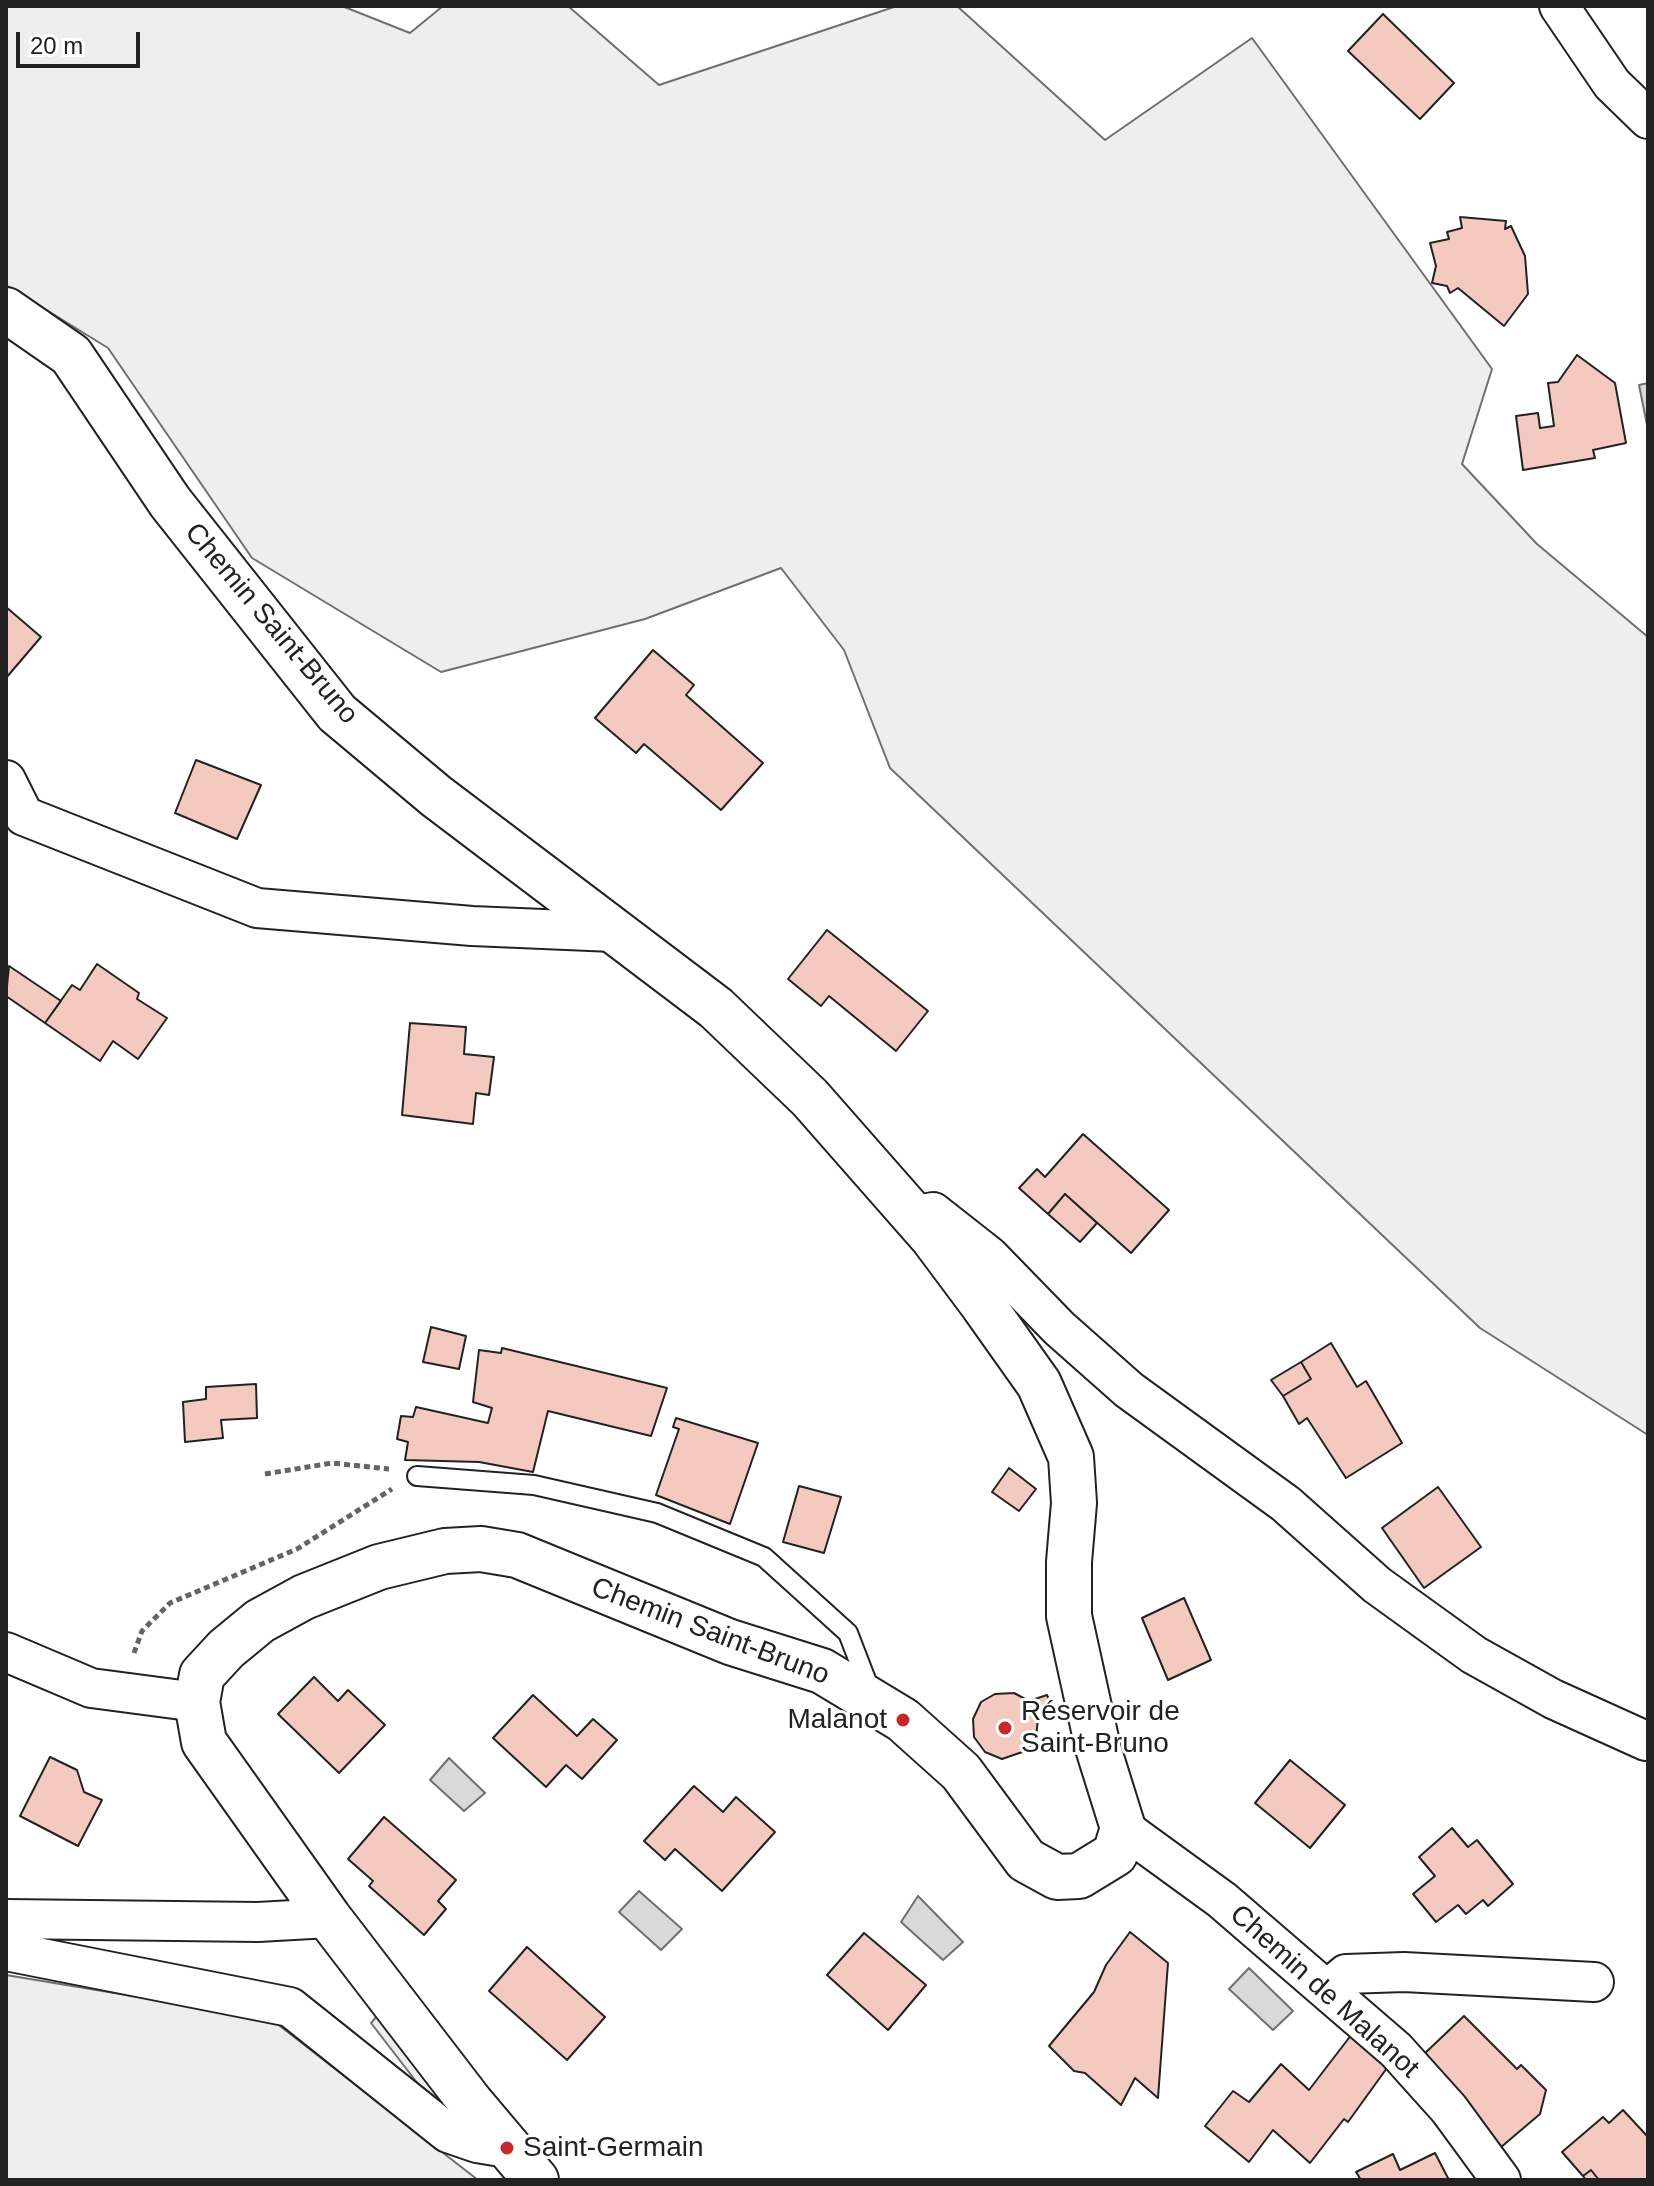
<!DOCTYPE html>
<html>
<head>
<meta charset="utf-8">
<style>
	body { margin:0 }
	#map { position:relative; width:1654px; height:2186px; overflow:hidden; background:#fff; font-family:Helvetica,sans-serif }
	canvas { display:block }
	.frame { position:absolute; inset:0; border:8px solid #222; pointer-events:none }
	.scale { position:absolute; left:16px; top:32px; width:124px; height:36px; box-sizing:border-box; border:4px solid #222; border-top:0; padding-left:10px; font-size:24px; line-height:28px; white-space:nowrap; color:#222; -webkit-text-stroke:6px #fff; paint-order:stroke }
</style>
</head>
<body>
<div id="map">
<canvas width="1654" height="2186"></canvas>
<div class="frame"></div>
<div class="scale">20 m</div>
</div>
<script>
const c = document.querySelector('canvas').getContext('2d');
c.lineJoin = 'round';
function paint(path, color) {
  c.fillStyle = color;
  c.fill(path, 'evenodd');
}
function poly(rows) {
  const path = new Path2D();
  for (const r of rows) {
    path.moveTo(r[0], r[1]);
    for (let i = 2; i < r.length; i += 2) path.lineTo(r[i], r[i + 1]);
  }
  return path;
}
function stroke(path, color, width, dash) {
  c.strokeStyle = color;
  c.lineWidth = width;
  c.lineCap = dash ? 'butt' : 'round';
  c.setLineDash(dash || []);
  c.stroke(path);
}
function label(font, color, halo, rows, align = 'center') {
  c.font = font + ' Helvetica,sans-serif';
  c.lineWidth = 6;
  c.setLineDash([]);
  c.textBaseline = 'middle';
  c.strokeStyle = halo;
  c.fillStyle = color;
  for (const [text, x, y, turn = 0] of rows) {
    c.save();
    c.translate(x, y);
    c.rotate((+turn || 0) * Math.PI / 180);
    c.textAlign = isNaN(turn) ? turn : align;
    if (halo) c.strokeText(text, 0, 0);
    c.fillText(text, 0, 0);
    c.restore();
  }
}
const green = poly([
	[6,6,342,6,410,33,443,6,568,6,659,85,897,6,957,6,1105,140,1252,38,1492,369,1462,464,1537,544,1648,637,1648,1435,1480,1328,890,768,844,650,781,568,645,619,441,672,252,558,108,348,6,285,6,6],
	[6,1975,271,2019,478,2180,6,2180,6,1975]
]);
paint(green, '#eee');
stroke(green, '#6f6f6f', 2);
const parking = poly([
	[382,2010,448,2097,435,2106,371,2023,382,2010]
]);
paint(parking, '#ededed');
stroke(parking, '#6f6f6f', 2);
const water = poly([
	[1648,383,1648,430,1639,385,1648,383],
	[449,1758,485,1793,464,1811,430,1780,449,1758],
	[639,1891,682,1929,661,1950,619,1912,639,1891],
	[918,1896,963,1942,943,1960,901,1922,918,1896],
	[1249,1968,1293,2011,1273,2030,1229,1989,1249,1968]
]);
paint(water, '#d9d9d9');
stroke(water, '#6f6f6f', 2);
const building = poly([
	[1383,14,1454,83,1420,119,1348,51,1383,14],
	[1460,217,1506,221,1505,229,1511,226,1525,256,1528,294,1504,326,1458,288,1450,293,1447,286,1432,283,1436,266,1430,243,1449,239,1447,232,1462,228,1460,217],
	[1577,355,1615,383,1626,443,1593,450,1595,458,1523,470,1516,416,1538,413,1540,428,1554,426,1548,383,1558,382,1577,355],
	[6,607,41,637,6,678,6,607],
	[653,650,694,685,686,695,763,763,721,810,644,744,636,753,595,718,653,650],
	[196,760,261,785,237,839,175,813,196,760],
	[827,930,928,1011,896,1051,829,996,821,1006,788,979,827,930],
	[97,964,139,993,137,999,167,1018,138,1059,113,1041,100,1061,45,1023,72,985,80,990,97,964],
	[9,966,61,1001,45,1023,6,996,9,966],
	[410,1023,466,1027,464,1054,494,1057,489,1095,476,1093,473,1124,402,1115,410,1023],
	[1083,1134,1169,1210,1131,1253,1065,1194,1048,1214,1019,1188,1037,1169,1045,1177,1083,1134],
	[1065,1194,1097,1223,1080,1242,1048,1214,1065,1194],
	[431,1327,466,1336,459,1369,423,1362,431,1327],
	[1331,1343,1357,1387,1366,1381,1402,1443,1346,1478,1307,1418,1299,1424,1283,1396,1311,1379,1301,1362,1331,1343],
	[502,1348,667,1388,651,1436,548,1411,533,1472,479,1462,405,1460,408,1442,397,1439,401,1416,413,1417,416,1407,488,1423,492,1408,473,1402,479,1350,501,1353,502,1348],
	[1301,1362,1311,1379,1283,1396,1271,1380,1301,1362],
	[256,1384,257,1418,221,1420,223,1438,185,1442,183,1402,206,1399,206,1387,256,1384],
	[676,1418,758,1443,730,1524,656,1495,679,1429,673,1427,676,1418],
	[1009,1468,1036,1489,1019,1511,992,1492,1009,1468],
	[799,1486,841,1497,824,1553,783,1542,799,1486],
	[1438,1487,1481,1547,1424,1588,1382,1528,1438,1487],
	[1184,1598,1211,1660,1168,1680,1142,1618,1184,1598],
	[314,1677,338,1701,348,1690,385,1725,339,1773,278,1714,314,1677],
	[1014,1693,1029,1701,1047,1695,1054,1711,1038,1718,1036,1738,1028,1750,1002,1759,985,1752,974,1737,973,1719,981,1702,995,1694,1014,1693],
	[533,1695,577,1736,593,1719,617,1740,582,1779,566,1765,546,1787,493,1738,533,1695],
	[50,1757,77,1770,84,1792,102,1800,78,1846,20,1816,50,1757],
	[1290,1760,1345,1805,1310,1848,1255,1803,1290,1760],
	[694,1786,723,1812,736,1797,775,1832,722,1891,675,1849,665,1860,644,1841,694,1786],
	[384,1817,456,1880,438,1901,446,1909,424,1935,369,1886,373,1881,348,1859,384,1817],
	[1452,1828,1468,1847,1477,1840,1513,1884,1488,1906,1483,1900,1466,1914,1458,1905,1436,1922,1413,1894,1435,1876,1419,1857,1452,1828],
	[1130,1932,1168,1963,1158,2098,1135,2078,1121,2105,1085,2073,1074,2071,1049,2046,1094,1992,1106,1965,1130,1932],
	[864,1933,926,1985,888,2030,827,1975,864,1933],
	[527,1947,605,2017,567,2060,489,1991,527,1947],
	[1464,2016,1517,2069,1521,2065,1546,2090,1540,2114,1500,2148,1422,2056,1464,2016],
	[1355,2030,1392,2061,1348,2122,1344,2119,1310,2163,1273,2130,1249,2162,1205,2126,1233,2091,1249,2102,1281,2064,1309,2090,1355,2030],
	[1623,2110,1648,2137,1648,2180,1599,2180,1591,2170,1583,2176,1562,2152,1603,2117,1609,2123,1623,2110],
	[1435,2153,1449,2180,1361,2180,1356,2172,1393,2154,1400,2170,1435,2153],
	[1591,2170,1599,2180,1586,2180,1583,2176,1591,2170]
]);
paint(building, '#f3c9c0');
stroke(building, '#222', 2);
const service = poly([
	[417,1476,534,1485,657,1513,764,1557,848,1633,870,1690]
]);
const minor = poly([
	[1559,6,1612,84,1648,119],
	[6,780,24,816,257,908,472,926,614,932],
	[913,1216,933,1212,989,1256,1059,1328,1129,1390,1286,1504,1377,1585,1474,1655,1553,1699,1646,1741],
	[6,1652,91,1688,197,1702],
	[1123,1828,1222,1900,1396,2050,1449,2109,1501,2180],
	[6,1919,258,1922,329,1918],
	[6,1951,290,2007,448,2133,477,2143,507,2148],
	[1328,1989,1346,1974,1404,1972,1594,1982]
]);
const tertiary = poly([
	[6,310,71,355,170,502,337,713,436,796,716,1008,810,1098,933,1238,983,1305,1039,1384,1071,1457,1074,1503,1069,1562,1069,1616,1098,1748,1123,1828,1115,1854,1079,1876,1057,1877,1026,1860,961,1772,903,1720,822,1671,730,1642,517,1555,481,1549,445,1551,379,1567,304,1597,260,1621,226,1649,202,1675,197,1702,204,1742,329,1918,471,2103,536,2180]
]);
stroke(service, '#222', 22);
stroke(minor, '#222', 42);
stroke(tertiary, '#222', 48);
stroke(poly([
	[265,1474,332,1463,389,1469],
	[134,1653,142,1631,170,1603,297,1549,392,1489]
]), '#646464', 5, [6, 4]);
stroke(service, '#fff', 18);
stroke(minor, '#fff', 38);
stroke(tertiary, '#fff', 44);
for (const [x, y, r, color] of [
	[903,1720,8,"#c62828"],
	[1005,1728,8,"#c62828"],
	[507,2148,8,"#c62828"]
]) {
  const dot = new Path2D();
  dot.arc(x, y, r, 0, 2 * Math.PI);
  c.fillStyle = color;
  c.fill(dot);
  stroke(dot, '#fff', 3);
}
label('28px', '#222', '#fff', [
	["Chemin Saint-Bruno",271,624,50],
	["Chemin Saint-Bruno",710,1632,21],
	["Chemin de Malanot",1324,1992,42]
]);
label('28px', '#222', '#fff', [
	["Réservoir de",1021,1712],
	["Saint-Bruno",1021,1744],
	["Malanot",887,1720,"right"],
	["Saint-Germain",523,2148]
], 'left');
</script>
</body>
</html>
